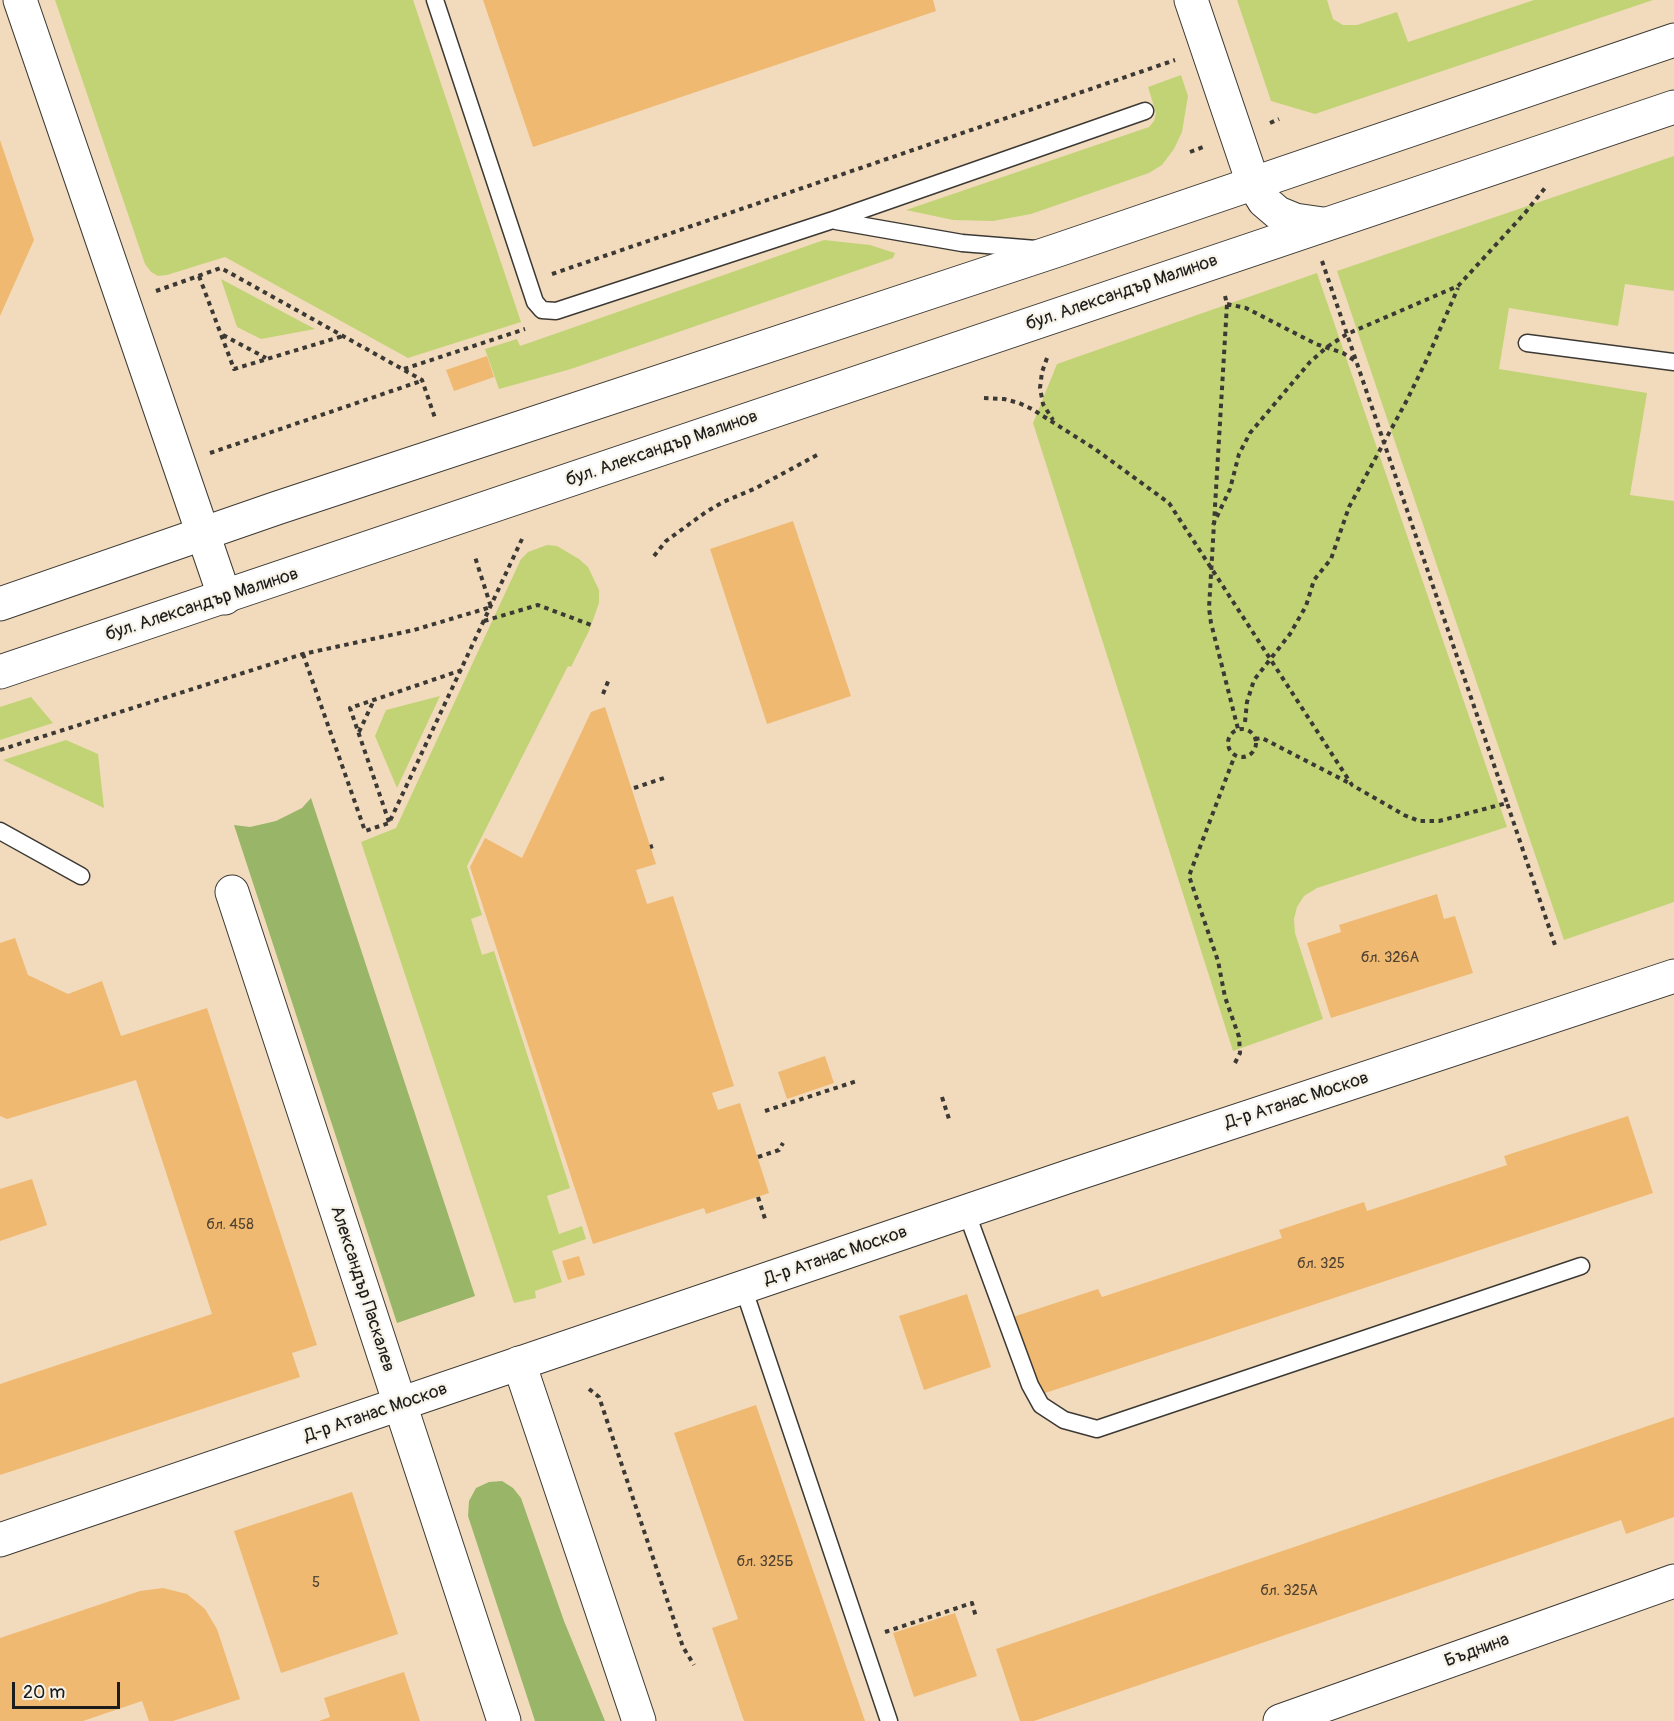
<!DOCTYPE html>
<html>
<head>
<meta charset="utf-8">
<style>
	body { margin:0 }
	#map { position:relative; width:1674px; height:1721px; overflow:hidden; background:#f2dbbc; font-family:Pangolin,sans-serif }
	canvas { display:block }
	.scale { position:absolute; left:12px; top:1682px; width:108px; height:27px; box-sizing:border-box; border:3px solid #1c1c1c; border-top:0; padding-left:8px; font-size:18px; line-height:21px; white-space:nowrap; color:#1c1c1c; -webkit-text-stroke:4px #f7f3e8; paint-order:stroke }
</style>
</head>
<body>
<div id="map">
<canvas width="1674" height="1721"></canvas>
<div class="scale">20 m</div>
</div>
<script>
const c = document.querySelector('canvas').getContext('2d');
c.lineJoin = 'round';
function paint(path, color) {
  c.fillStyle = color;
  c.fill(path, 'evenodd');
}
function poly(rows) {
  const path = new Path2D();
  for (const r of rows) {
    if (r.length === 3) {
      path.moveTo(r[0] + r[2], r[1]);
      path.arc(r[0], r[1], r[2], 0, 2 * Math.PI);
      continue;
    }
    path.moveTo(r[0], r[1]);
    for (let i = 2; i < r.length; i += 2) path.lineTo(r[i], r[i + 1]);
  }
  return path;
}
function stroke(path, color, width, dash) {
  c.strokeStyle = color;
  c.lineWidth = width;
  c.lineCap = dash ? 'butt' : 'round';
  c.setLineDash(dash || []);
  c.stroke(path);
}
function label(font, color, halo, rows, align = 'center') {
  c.font = font + ' Pangolin,sans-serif';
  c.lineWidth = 4.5;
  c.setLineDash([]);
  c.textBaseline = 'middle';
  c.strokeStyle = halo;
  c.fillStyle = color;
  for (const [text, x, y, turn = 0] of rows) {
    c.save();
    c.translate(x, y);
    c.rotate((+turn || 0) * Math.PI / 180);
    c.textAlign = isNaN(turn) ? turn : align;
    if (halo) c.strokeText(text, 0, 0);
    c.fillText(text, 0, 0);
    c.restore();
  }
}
paint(poly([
	[55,0,413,0,521,322,408,358,225,257,167,275,158,276,151,272,145,264],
	[1237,0,1327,0,1333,19,1343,25,1357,25,1397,12,1408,42,1534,0,1653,0,1315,114,1271,101],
	[1181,75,1188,96,1182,132,1174,149,1162,165,1149,173,1031,214,993,221,953,220,906,210,1149,127,1154,121,1156,113,1148,87],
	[1674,156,1674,291,1625,284,1618,326,1509,308,1499,369,1647,393,1630,495,1674,501,1674,902,1564,940,1337,271],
	[824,240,870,245,895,253,893,258,571,369,499,389,485,349,517,339,520,346],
	[1317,273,1507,827,1317,888,1304,896,1297,907,1294,919,1295,933,1323,1019,1233,1051,1033,423,1057,364],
	[221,279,315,329,261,339,237,327],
	[547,545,557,546,579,559,588,567,599,590,599,603,589,631,571,667,568,666,467,866,482,915,471,919,482,955,494,951,570,1188,547,1196,559,1234,582,1226,586,1239,552,1251,562,1282,535,1291,536,1298,514,1303,361,842,396,828,521,559,528,552],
	[440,696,397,788,375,736,386,710],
	[31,697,53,723,0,740,0,707],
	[66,740,98,754,104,808,3,760]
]), '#c2d376');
paint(poly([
	[311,798,475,1296,397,1323,234,825,250,827,276,821,302,808],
	[502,1481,513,1488,521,1498,564,1621,605,1721,535,1721,468,1516,469,1501,476,1488,489,1482]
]), '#99b567');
paint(poly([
	[483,0,933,0,936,11,533,147],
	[0,140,34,240,0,316],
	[487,356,494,377,454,391,446,370],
	[793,521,851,696,767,724,710,549],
	[605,707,656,864,636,870,647,904,673,896,734,1086,712,1093,718,1110,740,1103,769,1193,706,1214,704,1208,593,1244,470,867,485,838,522,858,591,712],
	[1437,894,1444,919,1455,916,1473,973,1331,1018,1307,943,1341,932,1339,925],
	[15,938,28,975,68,994,102,981,121,1036,207,1008,317,1345,292,1353,300,1377,0,1475,0,1384,212,1314,136,1080,7,1119,0,1116,0,943],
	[825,1056,834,1083,787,1099,778,1072],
	[1628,1116,1653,1193,1039,1395,1013,1317,1098,1289,1102,1297,1282,1238,1279,1230,1364,1202,1367,1211,1507,1165,1504,1156],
	[32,1179,47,1225,0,1241,0,1189],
	[579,1256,585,1275,568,1280,562,1261],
	[967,1294,991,1367,924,1390,899,1316],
	[756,1405,865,1721,744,1721,712,1628,738,1619,674,1433],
	[1674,1417,1674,1517,1626,1534,1621,1520,1034,1721,1020,1721,996,1649],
	[352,1492,398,1634,281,1673,234,1531],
	[163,1588,187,1594,205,1609,217,1629,240,1699,173,1721,149,1721,142,1701,83,1721,0,1721,0,1638,140,1591],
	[955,1613,977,1676,914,1697,893,1633],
	[404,1672,420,1721,319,1721,330,1717,324,1698]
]), '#efb972');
const lane = poly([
	[435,0,535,302,542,310,556,311,833,220,1145,111],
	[836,221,962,243,1036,249],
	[1527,343,1674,362],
	[0,831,81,876],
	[966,1211,1030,1385,1041,1405,1064,1420,1097,1429,1581,1266],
	[743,1287,889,1721]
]);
const street = poly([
	[1191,0,1253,183,1264,201,1278,213,1295,220,1323,224],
	[232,892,504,1721],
	[519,1363,639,1721],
	[1280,1721,1674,1581]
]);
const secondary = poly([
	[20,0,225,598],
	[0,1540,1070,1176,1674,976]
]);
const primary = poly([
	[0,604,277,508,1058,250,1674,40],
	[0,672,1674,107]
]);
stroke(lane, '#3c3934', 19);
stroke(street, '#3c3934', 35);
stroke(secondary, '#3c3934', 35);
stroke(primary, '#3c3934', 35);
stroke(poly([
	[1270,123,1279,119],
	[1190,152,1203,147],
	[1322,261,1507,803],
	[552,274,1175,60],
	[199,276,234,369,343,336],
	[156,291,221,268,422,380,435,418],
	[1225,296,1227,304,1209,608,1211,623,1238,729],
	[1227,304,1246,308,1316,344,1343,353,1357,362],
	[223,335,266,358],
	[1047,358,1042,372,1040,388,1043,404,1053,420],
	[404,369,525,329],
	[984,398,1004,399,1019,403,1032,409,1095,449,1169,503,1352,785,1404,815,1419,821,1439,821,1507,803,1556,948],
	[210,453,421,381],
	[1213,525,1230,489,1239,454,1250,433,1310,362,1327,347,1347,334,1458,286,1525,213,1545,188],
	[654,556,666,541,706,512,723,502,756,488,817,455],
	[484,621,538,605,591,625],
	[303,654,365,831,389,823,522,539],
	[603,694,609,679],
	[1245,722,1247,702,1254,680,1290,634,1306,606,1314,580,1331,559,1349,507,1407,400,1427,359,1458,288],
	[1242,743,14],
	[359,732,374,700],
	[1255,739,1262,738,1351,784],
	[0,750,303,654,414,630,491,607,475,557],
	[634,788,667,777],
	[389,822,350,708,462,670],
	[650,847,653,846],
	[1235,1063,1240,1053,1239,1037,1225,997,1218,961,1189,876,1235,755],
	[942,1097,949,1119],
	[765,1111,857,1081],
	[758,1157,779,1150,783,1143],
	[758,1197,766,1222],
	[589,1389,599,1397,683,1647,694,1665],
	[885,1632,972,1603,976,1617]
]), '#3c3934', 4, [4.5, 4.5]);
stroke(lane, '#fff', 16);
stroke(street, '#fff', 33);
stroke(secondary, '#fff', 33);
stroke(primary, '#fff', 33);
label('15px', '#514332', null, [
	["бл. 326А",1390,958],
	["бл. 458",230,1225],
	["бл. 325",1321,1264],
	["бл. 325Б",765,1562],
	["5",316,1583],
	["бл. 325А",1289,1591]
]);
label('18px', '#1c1c1c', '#f7f3e8', [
	["бул. Александър Малинов",1122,293,-19],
	["бул. Александър Малинов",662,449,-19],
	["бул. Александър Малинов",202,605,-18],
	["Д-р Атанас Москов",1297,1101,-18],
	["Д-р Атанас Москов",836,1256,-19],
	["Александър Паскалев",362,1289,72],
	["Д-р Атанас Москов",376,1413,-19],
	["Бъднина",1477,1651,-20]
]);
</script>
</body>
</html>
